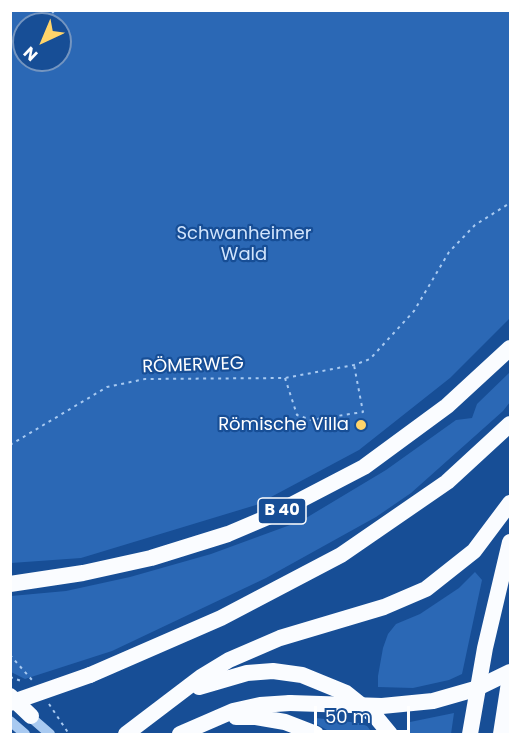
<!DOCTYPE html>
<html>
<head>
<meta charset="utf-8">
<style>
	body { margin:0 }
	#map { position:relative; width:521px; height:745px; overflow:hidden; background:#174e96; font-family:Poppins,sans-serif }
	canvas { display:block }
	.frame { position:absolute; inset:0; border:12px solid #fff; pointer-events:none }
	.north { position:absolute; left:12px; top:12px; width:60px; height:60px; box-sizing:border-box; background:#174e96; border:2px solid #7495c0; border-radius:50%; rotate:224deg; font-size:16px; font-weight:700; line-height:24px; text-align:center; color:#fff }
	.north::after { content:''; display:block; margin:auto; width:21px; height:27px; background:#ffd46a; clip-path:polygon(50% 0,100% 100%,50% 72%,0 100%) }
	.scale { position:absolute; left:314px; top:706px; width:96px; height:27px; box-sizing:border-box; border:3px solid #fff; border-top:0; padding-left:8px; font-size:18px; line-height:21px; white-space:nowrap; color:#fff; -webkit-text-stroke:4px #174e96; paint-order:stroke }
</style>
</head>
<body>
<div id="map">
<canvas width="521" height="745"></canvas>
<div class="frame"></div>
<div class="north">N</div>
<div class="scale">50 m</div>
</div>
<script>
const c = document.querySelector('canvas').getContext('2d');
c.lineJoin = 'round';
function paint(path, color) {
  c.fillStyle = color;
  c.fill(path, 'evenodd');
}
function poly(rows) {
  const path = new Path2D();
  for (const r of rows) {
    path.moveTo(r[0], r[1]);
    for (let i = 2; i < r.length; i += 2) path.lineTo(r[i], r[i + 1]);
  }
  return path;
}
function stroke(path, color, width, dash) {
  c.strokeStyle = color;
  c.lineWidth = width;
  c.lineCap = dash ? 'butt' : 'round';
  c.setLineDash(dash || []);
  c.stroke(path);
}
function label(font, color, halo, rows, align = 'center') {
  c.font = font + ' Poppins,sans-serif';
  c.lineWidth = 4.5;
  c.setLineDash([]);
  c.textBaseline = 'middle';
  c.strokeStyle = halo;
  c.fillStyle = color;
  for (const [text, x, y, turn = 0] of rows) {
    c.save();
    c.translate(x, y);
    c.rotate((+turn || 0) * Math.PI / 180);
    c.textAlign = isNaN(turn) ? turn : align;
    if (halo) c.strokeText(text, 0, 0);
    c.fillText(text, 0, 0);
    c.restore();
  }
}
paint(poly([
	[11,10,510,11,510,318,450,378,359,450,256,505,81,558,11,563],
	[24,24,60,24,60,60,24,60],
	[510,372,510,402,503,411,411,493,376,517,266,578,112,651,25,679,11,672,11,596,66,591,130,577,211,554,301,521,386,470,456,420,472,418,477,404],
	[475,572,482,580,462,674,449,680,413,688,378,687,378,676,383,648,388,634,396,624,420,614,459,588],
	[454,713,451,734,408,734,410,722],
	[316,718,359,723,367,726,373,734,334,734,313,722]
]), '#2b68b5');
stroke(poly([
	[42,24,55,10],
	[10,42,24,35],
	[285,378,297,415,311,420,363,412,354,365],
	[10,445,107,387,145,379,285,378,354,365,370,359,414,311,449,252,475,225,510,203],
	[10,655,32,680],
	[10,677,24,682],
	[49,704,69,734]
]), '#a9caf1', 2, [3, 4.5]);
stroke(poly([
	[27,714,50,734],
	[10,721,25,734]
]), '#a9caf1', 10);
stroke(poly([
	[10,584,83,573,151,558,228,534,268,517,364,467,447,406,510,348],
	[90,675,221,618,341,555,447,482,510,424],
	[199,687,247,673,273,671,302,675,346,693,376,717,390,734],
	[10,696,31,716],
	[236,717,256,717,285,722,316,734],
	[126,734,201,677,229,660,280,638,384,607,426,589,474,551,510,503],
	[180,734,233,711,260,705,290,703],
	[470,734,485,648,510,542],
	[501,734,510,676]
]), '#fafcff', 16);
stroke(poly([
	[10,703,90,675],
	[290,703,382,706,433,701,475,689,510,672]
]), '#fafcff', 16);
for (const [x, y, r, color] of [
	[361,425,6,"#ffd46a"]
]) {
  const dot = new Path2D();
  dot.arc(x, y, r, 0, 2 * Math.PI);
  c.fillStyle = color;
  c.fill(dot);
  stroke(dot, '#174e96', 2);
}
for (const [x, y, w] of [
	[282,511,48]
]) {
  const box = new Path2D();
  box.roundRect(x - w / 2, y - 13, w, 26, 4.5);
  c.fillStyle = '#174e96';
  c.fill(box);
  stroke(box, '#fff', 1.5);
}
label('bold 16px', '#fff', null, [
	["B 40",282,511]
]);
label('18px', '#d1e4fc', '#174e96', [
	["Schwanheimer",244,234],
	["Wald",244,255]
]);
label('18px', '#fff', '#174e96', [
	["RÖMERWEG",193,366,-2]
]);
label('18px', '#fff', '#174e96', [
	["Römische Villa",349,425]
], 'right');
</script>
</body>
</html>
